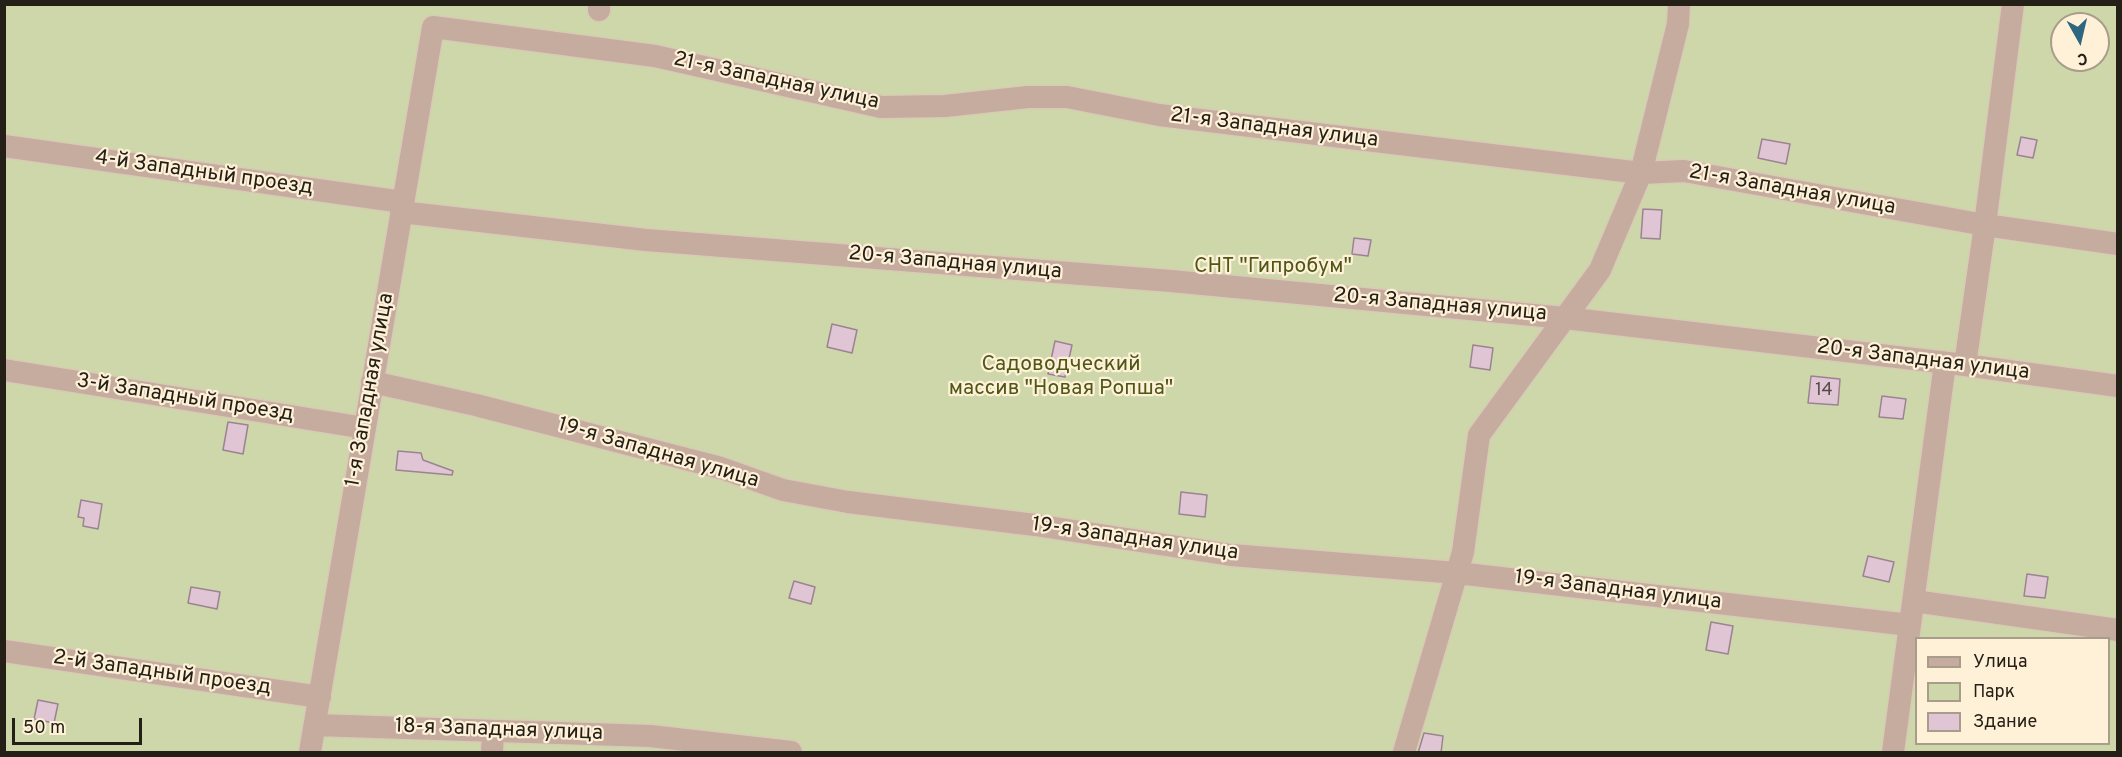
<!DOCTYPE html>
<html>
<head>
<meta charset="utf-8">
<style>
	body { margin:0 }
	#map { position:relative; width:2122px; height:757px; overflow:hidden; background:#fff1d8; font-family:Overpass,sans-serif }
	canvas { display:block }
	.frame { position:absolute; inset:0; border:6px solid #252017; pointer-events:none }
	.legend { position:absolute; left:1915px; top:637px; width:195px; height:108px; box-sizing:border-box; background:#fff1d8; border:2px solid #a89d8b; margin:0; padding:8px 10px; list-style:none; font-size:18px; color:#252017 }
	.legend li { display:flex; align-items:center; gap:12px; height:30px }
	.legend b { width:30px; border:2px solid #a89d8b }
	.north { position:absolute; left:2050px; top:12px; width:60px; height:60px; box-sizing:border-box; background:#fff1d8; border:2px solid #a89d8b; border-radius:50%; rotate:172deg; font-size:16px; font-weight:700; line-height:24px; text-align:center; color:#252017 }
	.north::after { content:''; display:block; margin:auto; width:21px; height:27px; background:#2c667f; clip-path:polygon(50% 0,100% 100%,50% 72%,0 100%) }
	.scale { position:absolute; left:12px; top:718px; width:130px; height:27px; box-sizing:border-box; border:3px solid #252017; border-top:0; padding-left:8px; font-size:18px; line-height:21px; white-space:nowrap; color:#252017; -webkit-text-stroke:4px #fff1d8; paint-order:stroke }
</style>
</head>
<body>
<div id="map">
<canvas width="2122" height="757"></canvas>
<div class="frame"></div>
<ul class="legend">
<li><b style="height:8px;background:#c5ac9e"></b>Улица</li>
<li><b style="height:16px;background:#cdd7a9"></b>Парк</li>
<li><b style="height:16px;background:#e0c5d5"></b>Здание</li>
</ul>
<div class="north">С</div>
<div class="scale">50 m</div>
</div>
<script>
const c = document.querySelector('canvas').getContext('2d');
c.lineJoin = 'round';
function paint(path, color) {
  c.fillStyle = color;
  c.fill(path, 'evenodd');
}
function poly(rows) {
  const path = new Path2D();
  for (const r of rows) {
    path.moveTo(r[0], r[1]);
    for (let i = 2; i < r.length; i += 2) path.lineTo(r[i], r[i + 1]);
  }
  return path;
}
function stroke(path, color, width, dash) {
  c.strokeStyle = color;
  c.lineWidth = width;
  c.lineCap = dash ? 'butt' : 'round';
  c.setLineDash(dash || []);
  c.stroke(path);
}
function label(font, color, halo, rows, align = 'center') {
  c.font = font + ' Overpass,sans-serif';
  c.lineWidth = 4.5;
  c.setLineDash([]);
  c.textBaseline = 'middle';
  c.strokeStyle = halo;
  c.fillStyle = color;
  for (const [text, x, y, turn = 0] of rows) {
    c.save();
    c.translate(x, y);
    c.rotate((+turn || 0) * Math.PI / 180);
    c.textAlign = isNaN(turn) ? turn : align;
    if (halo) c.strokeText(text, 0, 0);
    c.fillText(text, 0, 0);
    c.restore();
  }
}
paint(poly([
	[4,5,2117,5,2117,752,5,752],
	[2062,24,2098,24,2098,60,2062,60],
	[1916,638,2108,638,2108,744,1916,744]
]), '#cdd7a9');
const building = poly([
	[2021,137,2037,140,2033,158,2017,155,2021,137],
	[1762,139,1790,144,1786,164,1758,158,1762,139],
	[1643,209,1662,210,1660,239,1641,238,1643,209],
	[1354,238,1371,240,1368,256,1352,254,1354,238],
	[832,324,857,330,852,353,827,347,832,324],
	[1055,341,1072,345,1065,377,1048,374,1055,341],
	[1473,345,1493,348,1490,370,1470,367,1473,345],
	[1811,376,1840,379,1838,405,1808,403,1811,376],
	[1882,396,1906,399,1903,419,1879,417,1882,396],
	[228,422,248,425,243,454,223,450,228,422],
	[398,451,421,453,423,460,453,471,452,475,396,470,398,451],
	[1181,492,1207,495,1205,517,1179,514,1181,492],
	[81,500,102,504,98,529,83,526,84,518,78,517,81,500],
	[1868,556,1894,562,1889,582,1863,576,1868,556],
	[2027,574,2048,577,2045,598,2024,596,2027,574],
	[794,581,815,587,811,604,789,598,794,581],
	[191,587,220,592,217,609,188,603,191,587],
	[1711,622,1733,626,1728,654,1706,650,1711,622],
	[38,700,58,704,54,723,34,719,38,700],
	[1424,733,1443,736,1441,753,1418,753,1424,733]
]);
paint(building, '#e0c5d5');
stroke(building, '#9c8392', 1.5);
const minor = poly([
	[599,10,599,4],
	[4,146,403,202],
	[401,212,646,240,1171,281,1565,318,1965,365,2118,386],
	[1965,365,1985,225,2013,4],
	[4,370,365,428],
	[372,382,476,405,721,468,783,490,848,502,1035,525,1231,555,1457,573,1910,625],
	[1914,601,2118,630],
	[4,651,320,697],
	[315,725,650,736,791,752],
	[310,752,433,27,655,56,881,107,945,106,1028,97,1067,97,1159,115,1641,173,1684,171,1985,225,2118,244],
	[492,752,493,731],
	[1404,752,1463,552,1479,435,1600,270,1641,173,1678,24,1679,4],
	[1893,752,1945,363]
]);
stroke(minor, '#d8cbb5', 25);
stroke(minor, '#c5ac9e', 22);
label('18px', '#544946', null, [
	["14",1824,391]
]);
label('21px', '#252017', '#fff1d8', [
	["21-я Западная улица",776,82,12],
	["21-я Западная улица",1274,129,7],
	["4-й Западный проезд",204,174,8],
	["21-я Западная улица",1792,191,10],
	["20-я Западная улица",955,264,5],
	["20-я Западная улица",1440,306,5],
	["20-я Западная улица",1923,361,7],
	["1-я Западная улица",371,390,-80],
	["3-й Западный проезд",185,399,9],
	["19-я Западная улица",658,454,16],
	["19-я Западная улица",1135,540,8],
	["19-я Западная улица",1618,591,7],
	["2-й Западный проезд",162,674,8],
	["18-я Западная улица",499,731,2]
]);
label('21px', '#4d5716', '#fff1d8', [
	["СНТ \"Гипробум\"",1273,268],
	["Садоводческий",1061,366],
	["массив \"Новая Ропша\"",1061,390]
]);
</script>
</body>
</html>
